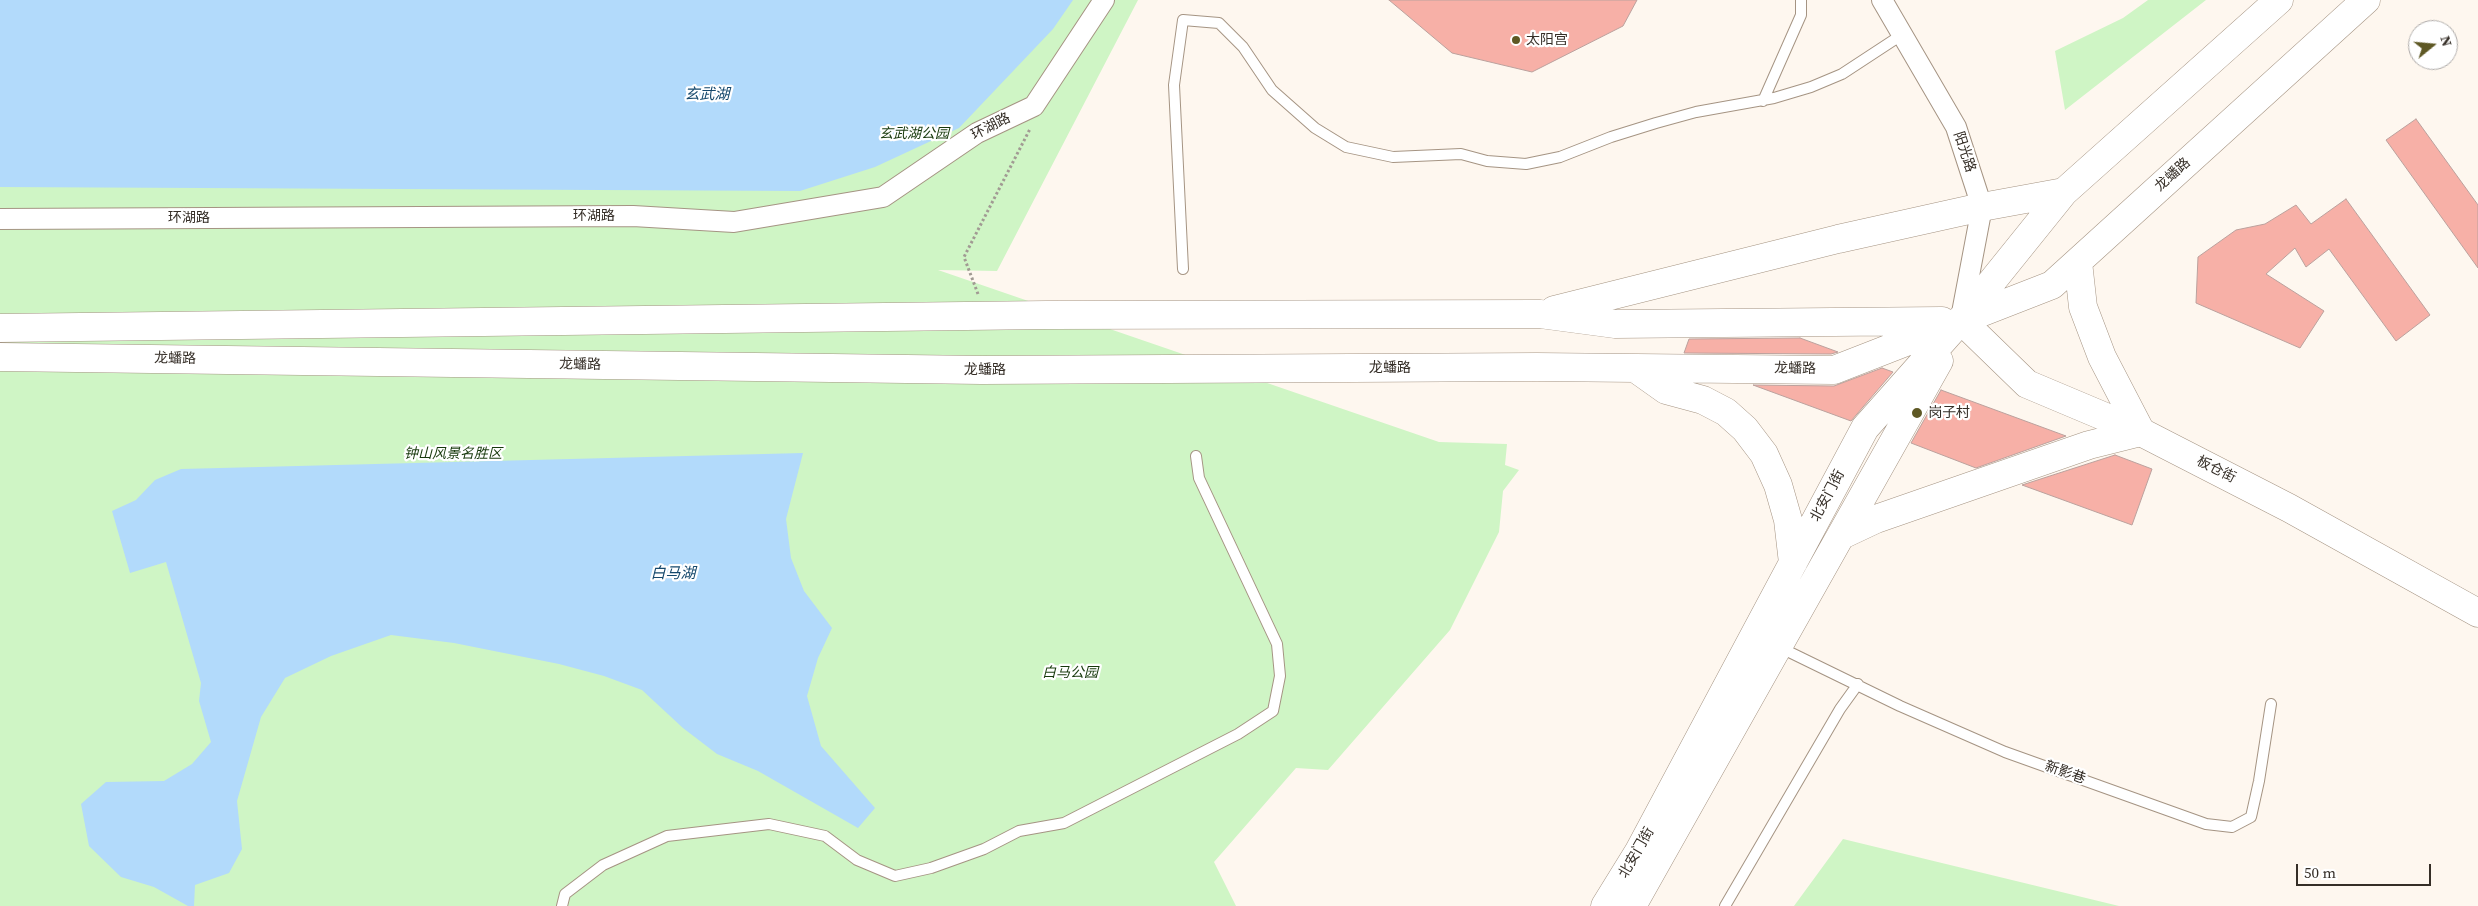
<!DOCTYPE html>
<html>
<head>
<meta charset="utf-8">
<style>
	body { margin:0 }
	#map { position:relative; width:2478px; height:906px; overflow:hidden; background:#fef7ef; font-family:"Source Serif 4",serif }
	canvas { display:block }
	.north { position:absolute; left:2408px; top:20px; width:50px; height:50px; box-sizing:border-box; background:#fff; border:1px solid #aeaba9; border-radius:50%; rotate:73deg; font-size:14px; font-weight:700; line-height:20px; text-align:center; color:#352e27 }
	.north::after { content:''; display:block; margin:auto; width:18px; height:22px; background:#5e5824; clip-path:polygon(50% 0,100% 100%,50% 72%,0 100%) }
	.scale { position:absolute; left:2296px; top:864px; width:135px; height:22px; box-sizing:border-box; border:2px solid #352e27; border-top:0; padding-left:6px; font-size:15px; line-height:18px; white-space:nowrap; color:#352e27; -webkit-text-stroke:4px #fff; paint-order:stroke }
</style>
</head>
<body>
<div id="map">
<canvas width="2478" height="906"></canvas>
<div class="north">N</div>
<div class="scale">50 m</div>
</div>
<script>
const c = document.querySelector('canvas').getContext('2d');
c.lineJoin = 'round';
function paint(path, color) {
  c.fillStyle = color;
  c.fill(path, 'evenodd');
}
function poly(rows) {
  const path = new Path2D();
  for (const r of rows) {
    path.moveTo(r[0], r[1]);
    for (let i = 2; i < r.length; i += 2) path.lineTo(r[i], r[i + 1]);
  }
  return path;
}
function stroke(path, color, width, dash) {
  c.strokeStyle = color;
  c.lineWidth = width;
  c.lineCap = dash ? 'butt' : 'round';
  c.setLineDash(dash || []);
  c.stroke(path);
}
function label(font, color, halo, rows, align = 'center') {
  c.font = font + ' "Source Serif 4","Noto Sans SC",serif';
  c.lineWidth = 4.5;
  c.setLineDash([]);
  c.textBaseline = 'middle';
  c.strokeStyle = halo;
  c.fillStyle = color;
  for (const [text, x, y, turn = 0] of rows) {
    c.save();
    c.translate(x, y);
    c.rotate((+turn || 0) * Math.PI / 180);
    c.textAlign = isNaN(turn) ? turn : align;
    if (halo) c.strokeText(text, 0, 0);
    c.fillText(text, 0, 0);
    c.restore();
  }
}
paint(poly([
	[0,0,1138,0,997,271,938,270,1439,442,1507,444,1505,465,1519,470,1503,491,1499,532,1450,630,1328,770,1296,768,1214,862,1236,906,0,906],
	[2148,0,2206,0,2065,110,2055,51,2123,18],
	[1843,839,2119,906,1794,906]
]), '#cff5c5');
paint(poly([
	[0,0,1073,0,1053,29,959,128,875,167,800,191,0,187],
	[803,453,786,519,791,558,804,591,832,628,818,658,807,696,821,746,875,808,858,828,758,771,717,754,683,728,642,690,604,676,559,664,454,643,391,635,331,656,285,678,261,717,237,801,242,849,229,873,195,885,194,906,188,906,154,887,121,877,89,846,81,804,106,782,164,781,192,764,211,742,199,701,201,683,166,562,130,573,112,511,136,500,155,480,181,469]
]), '#b2dafb');
const building = poly([
	[1389,0,1637,0,1623,26,1532,72,1452,53,1389,0],
	[2416,119,2478,205,2478,268,2386,140,2416,119],
	[2346,199,2430,315,2396,341,2329,249,2306,267,2295,248,2266,274,2324,311,2300,348,2196,303,2198,257,2236,230,2265,224,2296,205,2311,224,2346,199],
	[1800,338,1838,352,1831,354,1684,353,1689,339,1800,338],
	[1882,368,1893,372,1851,421,1753,385,1834,386,1882,368],
	[1941,390,2066,436,1976,468,1911,443,1941,390],
	[2115,455,2152,469,2132,525,2022,485,2115,455]
]);
paint(building, '#f7b0a7');
stroke(building, '#bba19d', 1);
const service = poly([
	[1763,101,1801,15,1801,0],
	[1183,269,1174,85,1183,20,1219,23,1243,47,1272,90,1315,128,1346,147,1393,157,1461,154,1487,161,1526,164,1560,157,1611,137,1656,123,1696,112,1774,98,1811,87,1842,74,1903,34],
	[1779,647,1900,706,2005,752,2206,824,2232,827,2251,817,2259,781,2271,704],
	[562,906,565,894,603,865,667,836,769,824,825,836,857,860,895,876,931,868,984,849,1019,831,1064,823,1238,734,1273,711,1280,676,1277,644,1199,478,1196,456],
	[1725,906,1840,709,1858,684]
]);
const minor = poly([
	[1882,0,1956,127,1982,207,1961,318],
	[0,219,633,216,734,222,883,197,977,133,1034,106,1104,0]
]);
const secondary = poly([
	[1961,320,2027,384,2141,432,2289,508,2478,613]
]);
const primary = poly([
	[1554,310,1838,239,1982,207,2064,192],
	[0,328,1046,315,1540,314,1615,324,1942,321],
	[0,357,982,370,1537,367,1834,370,2052,285,2366,0],
	[1635,368,1666,390,1703,400,1726,412,1745,429,1764,454,1778,485,1788,520,1793,563],
	[1842,535,1876,519,2089,445,2141,432,2102,357,2083,307,2078,262],
	[1605,906,1639,851,1865,428,1961,320,2064,192,2279,0],
	[1632,906,1939,361]
]);
stroke(service, '#a59483', 12);
stroke(minor, '#a59483', 22);
stroke(secondary, '#a59483', 29);
stroke(primary, '#a59483', 29);
stroke(poly([
	[978,294,964,257,1030,129]
]), '#a19a93', 3, [2.5, 2.5]);
stroke(service, '#fff', 10);
stroke(minor, '#fff', 20);
stroke(secondary, '#fff', 28);
stroke(primary, '#fff', 28);
for (const [x, y, r, color] of [
	[1516,40,5,"#5e5824"],
	[1917,413,6,"#5e5824"]
]) {
  const dot = new Path2D();
  dot.arc(x, y, r, 0, 2 * Math.PI);
  c.fillStyle = color;
  c.fill(dot);
  stroke(dot, '#fff', 2);
}
label('14px', '#352e27', '#fff', [
	["太阳宫",1526,40],
	["岗子村",1928,413]
], 'left');
label('14px', '#352e27', '#fff', [
	["环湖路",991,127,-27],
	["阳光路",1964,152,72],
	["龙蟠路",2173,175,-42],
	["环湖路",594,216],
	["环湖路",189,218],
	["龙蟠路",175,359,1],
	["龙蟠路",580,365,1],
	["龙蟠路",1390,368],
	["龙蟠路",1795,369,1],
	["龙蟠路",985,370],
	["板仓街",2216,470,27],
	["北安门街",1828,496,-62],
	["新影巷",2065,773,19],
	["北安门街",1637,853,-60]
]);
label('italic 14px', '#17390c', '#fff', [
	["玄武湖公园",914,134],
	["钟山风景名胜区",453,454],
	["白马公园",1070,673]
]);
label('italic 15px', '#15486c', '#fff', [
	["玄武湖",707,95],
	["白马湖",673,574]
]);
</script>
</body>
</html>
